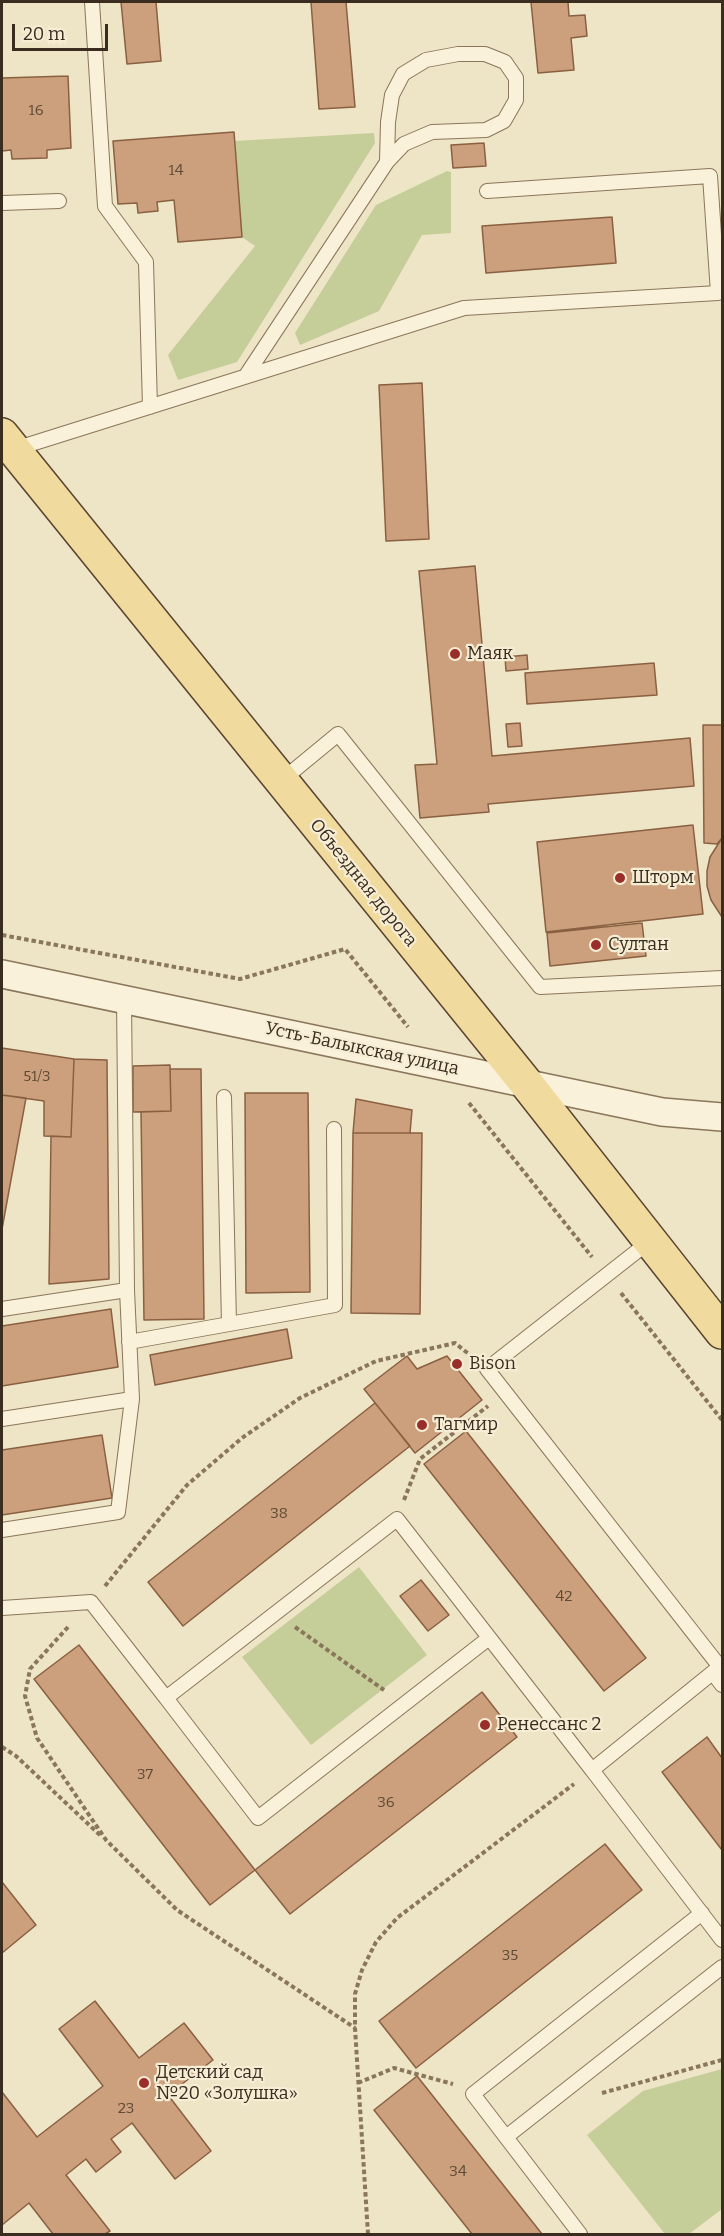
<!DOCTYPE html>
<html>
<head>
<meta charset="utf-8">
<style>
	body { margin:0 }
	#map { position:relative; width:724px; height:2236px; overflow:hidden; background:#eee4c6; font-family:Bitter,serif }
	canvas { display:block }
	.frame { position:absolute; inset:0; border:3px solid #3a2d1f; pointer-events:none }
	.scale { position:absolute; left:12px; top:24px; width:96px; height:27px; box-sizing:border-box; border:3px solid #3a2d1f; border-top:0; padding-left:8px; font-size:18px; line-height:21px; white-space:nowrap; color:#3a2d1f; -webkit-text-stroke:4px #f6edd5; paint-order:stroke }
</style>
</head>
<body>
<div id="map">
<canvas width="724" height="2236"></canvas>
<div class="frame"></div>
<div class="scale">20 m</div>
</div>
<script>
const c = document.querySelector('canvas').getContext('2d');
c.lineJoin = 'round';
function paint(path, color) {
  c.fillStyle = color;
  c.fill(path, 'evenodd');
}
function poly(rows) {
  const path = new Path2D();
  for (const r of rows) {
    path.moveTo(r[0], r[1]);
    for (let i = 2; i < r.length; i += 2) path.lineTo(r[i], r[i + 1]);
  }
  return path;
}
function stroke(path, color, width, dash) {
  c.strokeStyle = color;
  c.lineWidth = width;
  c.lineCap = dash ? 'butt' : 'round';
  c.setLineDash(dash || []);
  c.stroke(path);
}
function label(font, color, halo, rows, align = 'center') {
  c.font = font + ' Bitter,serif';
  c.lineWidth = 4.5;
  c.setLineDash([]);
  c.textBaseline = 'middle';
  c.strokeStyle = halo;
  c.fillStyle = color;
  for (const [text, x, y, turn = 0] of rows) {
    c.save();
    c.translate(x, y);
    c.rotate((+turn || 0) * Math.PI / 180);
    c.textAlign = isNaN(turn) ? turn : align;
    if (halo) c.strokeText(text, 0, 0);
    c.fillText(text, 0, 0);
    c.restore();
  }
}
paint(poly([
	[374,133,375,143,237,362,178,380,168,355,255,246,242,237,235,141],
	[447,171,451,172,451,233,422,235,379,311,300,345,295,333,376,205],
	[359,1567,427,1655,311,1745,242,1657],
	[722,2069,722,2209,689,2234,665,2234,587,2135,643,2091]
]), '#c5cd99');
const building = poly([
	[121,2,156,2,161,61,127,64,121,2],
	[311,2,346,2,355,107,319,109,311,2],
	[531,2,568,2,569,16,585,15,587,36,571,38,574,70,538,73,531,2],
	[68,76,71,148,47,150,47,158,12,159,11,150,2,151,2,78,68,76],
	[234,132,242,237,178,242,174,200,157,202,158,211,147,212,138,213,137,203,118,204,113,141,234,132],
	[484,143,486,166,453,168,451,145,484,143],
	[612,217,616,263,486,273,482,226,612,217],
	[422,383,429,539,386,541,379,385,422,383],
	[475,566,492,756,690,738,694,786,488,804,489,812,420,818,415,765,437,764,419,571,475,566],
	[527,655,528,669,506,671,505,657,527,655],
	[654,663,657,695,527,704,525,673,654,663],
	[520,723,522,746,508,747,506,724,520,723],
	[703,725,722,725,722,838,717,844,704,843,703,725],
	[693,825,703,914,546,932,537,842,693,825],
	[722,838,722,917,711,900,707,886,707,871,710,857,722,838],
	[642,923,646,956,550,966,547,933,642,923],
	[2,1048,74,1059,71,1137,44,1136,44,1101,2,1095,2,1048],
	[74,1059,107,1060,109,1279,49,1284,51,1136,71,1137,74,1059],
	[170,1065,171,1111,133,1112,133,1066,170,1065],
	[170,1069,201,1069,204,1319,144,1320,141,1112,171,1111,170,1069],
	[245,1093,308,1093,310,1292,246,1293,245,1093],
	[2,1095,26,1098,2,1229,2,1095],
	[356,1099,412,1110,410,1133,353,1133,356,1099],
	[353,1133,422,1133,420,1314,351,1313,353,1133],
	[111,1309,118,1367,2,1386,2,1326,111,1309],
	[287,1329,292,1358,155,1385,150,1355,287,1329],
	[407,1356,417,1369,447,1356,482,1400,415,1453,364,1389,407,1356],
	[375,1403,410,1446,183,1626,148,1582,375,1403],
	[466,1431,646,1658,604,1691,424,1464,466,1431],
	[102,1435,112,1498,2,1515,2,1450,102,1435],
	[421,1580,449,1615,428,1631,400,1596,421,1580],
	[79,1645,255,1870,210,1905,34,1679,79,1645],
	[482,1692,517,1737,290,1914,255,1870,482,1692],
	[707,1737,722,1758,722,1850,662,1772,707,1737],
	[605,1844,642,1890,416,2068,379,2021,605,1844],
	[2,1882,36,1925,2,1953,2,1882],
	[95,2001,139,2058,184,2023,213,2060,168,2095,211,2151,175,2179,132,2123,111,2139,121,2152,96,2172,86,2159,66,2175,110,2231,105,2234,53,2234,29,2203,2,2225,2,2092,37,2137,103,2086,59,2029,95,2001],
	[417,2076,542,2234,472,2234,374,2110,417,2076]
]);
paint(building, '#cca07c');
stroke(building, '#896041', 1.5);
const lane = poly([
	[92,2,105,206,146,262,150,407],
	[2,203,59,201],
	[245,377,387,162,404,144,432,132,486,130,504,121,516,100,516,78,505,62,485,54,458,54,426,60,403,74,392,95,388,122,387,162],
	[15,449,464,308,718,293,710,176,487,191],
	[281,781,338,734,540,987,722,978],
	[224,1097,229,1324],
	[650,1241,487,1369,720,1667],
	[2,1309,127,1290,124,1000],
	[129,1342,335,1305,334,1129],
	[2,1419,132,1399,127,1290],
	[2,1530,118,1512,132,1399],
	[2,1608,91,1602,166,1698],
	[489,1638,258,1818,166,1698,397,1519,592,1770],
	[722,1665,592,1770,722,1940],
	[713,1673,722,1685],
	[506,2137,722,1967],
	[580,2234,473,2094,702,1913]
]);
const street = poly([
	[2,974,662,1112,722,1117]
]);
const primary = poly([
	[2,435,526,1083,722,1332]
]);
stroke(lane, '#8a765b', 16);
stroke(street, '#8a765b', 30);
stroke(primary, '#58442f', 36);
stroke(poly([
	[2,935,240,979,345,949,408,1027],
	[469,1103,592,1257],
	[621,1293,722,1420],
	[404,1500,420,1459,488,1406],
	[105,1586,187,1485,242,1438,300,1398,376,1361,455,1343,470,1355],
	[68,1627,30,1669,25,1696,37,1738,106,1840,177,1910,355,2028],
	[295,1627,384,1690],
	[2,1747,16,1756,101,1836],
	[358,2083,394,2068,453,2084],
	[602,2093,722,2060],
	[368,2234,355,2028,355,1994,362,1970,376,1942,397,1918,574,1784]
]), '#8a765b', 4, [4.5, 3]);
stroke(lane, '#f9f1d9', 14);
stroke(street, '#f9f1d9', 27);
stroke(primary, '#f1da9e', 33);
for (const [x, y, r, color] of [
	[455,654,6,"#992e2b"],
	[620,878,6,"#992e2b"],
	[596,945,6,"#992e2b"],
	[457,1364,6,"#992e2b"],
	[422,1425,6,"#992e2b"],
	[485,1725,6,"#992e2b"],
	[144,2083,6,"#992e2b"]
]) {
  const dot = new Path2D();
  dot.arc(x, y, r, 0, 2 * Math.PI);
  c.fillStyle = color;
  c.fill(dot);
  stroke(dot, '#f6edd5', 2);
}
label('15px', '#5e4a36', null, [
	["16",36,111],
	["14",176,171],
	["51/3",37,1077],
	["38",279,1514],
	["42",564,1597],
	["37",145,1775],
	["36",386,1803],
	["35",510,1956],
	["23",126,2109],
	["34",458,2172]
]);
label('18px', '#3a2d1f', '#f6edd5', [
	["Маяк",467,654],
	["Шторм",632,878],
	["Султан",608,945],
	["Bison",469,1364],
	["Тагмир",434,1425],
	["Ренессанс 2",497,1725],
	["Детский сад",156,2073],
	["№20 «Золушка»",156,2094]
], 'left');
label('18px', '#3a2d1f', '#f6edd5', [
	["Объездная дорога",363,883,51],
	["Усть-Балыкская улица",362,1049,12]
]);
</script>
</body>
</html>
